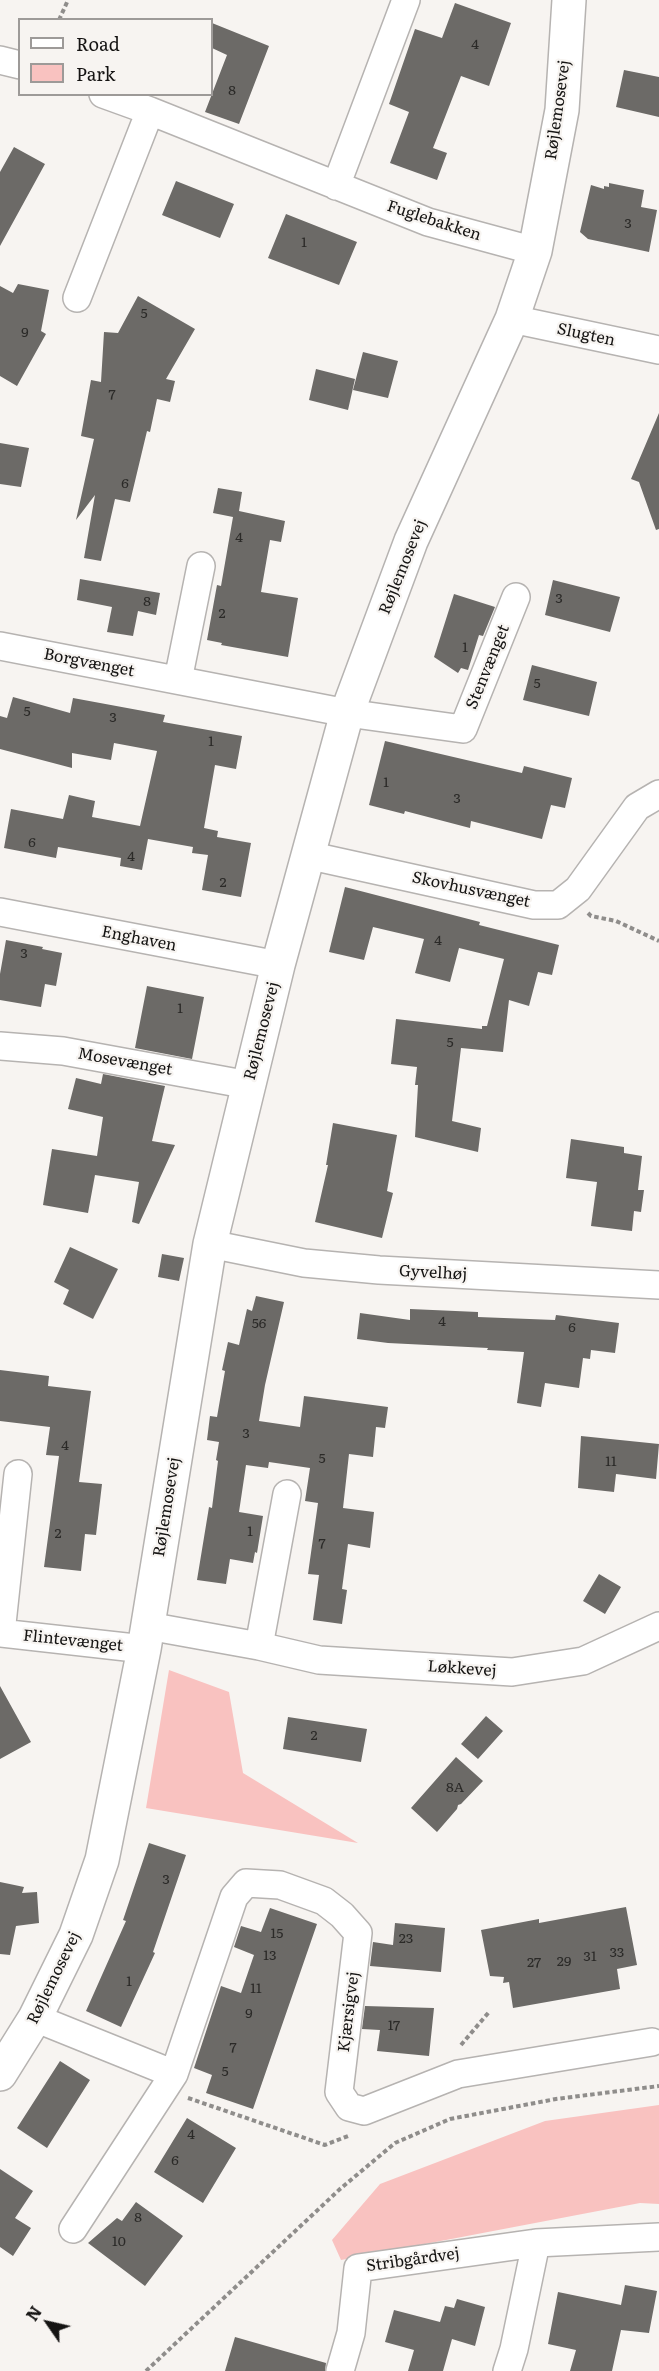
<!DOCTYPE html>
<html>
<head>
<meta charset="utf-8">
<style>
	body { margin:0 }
	#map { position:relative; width:659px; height:2371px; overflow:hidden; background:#f7f4f1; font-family:Literata,serif }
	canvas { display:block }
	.legend { position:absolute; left:18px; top:18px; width:195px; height:78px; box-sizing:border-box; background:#f7f4f1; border:2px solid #9d9a98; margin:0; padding:8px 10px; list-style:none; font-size:18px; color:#151413 }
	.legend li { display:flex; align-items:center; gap:12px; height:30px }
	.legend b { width:30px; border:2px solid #9d9a98 }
	.north { position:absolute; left:18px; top:2293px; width:60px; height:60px; -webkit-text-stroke:4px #f7f4f1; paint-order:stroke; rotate:304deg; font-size:16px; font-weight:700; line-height:24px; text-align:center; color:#151413 }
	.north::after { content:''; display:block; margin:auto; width:21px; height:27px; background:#151413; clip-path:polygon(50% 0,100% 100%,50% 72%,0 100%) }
</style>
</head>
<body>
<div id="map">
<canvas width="659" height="2371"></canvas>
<ul class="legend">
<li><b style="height:8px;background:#fff"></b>Road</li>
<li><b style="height:16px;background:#f9c2c0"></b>Park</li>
</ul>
<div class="north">N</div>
</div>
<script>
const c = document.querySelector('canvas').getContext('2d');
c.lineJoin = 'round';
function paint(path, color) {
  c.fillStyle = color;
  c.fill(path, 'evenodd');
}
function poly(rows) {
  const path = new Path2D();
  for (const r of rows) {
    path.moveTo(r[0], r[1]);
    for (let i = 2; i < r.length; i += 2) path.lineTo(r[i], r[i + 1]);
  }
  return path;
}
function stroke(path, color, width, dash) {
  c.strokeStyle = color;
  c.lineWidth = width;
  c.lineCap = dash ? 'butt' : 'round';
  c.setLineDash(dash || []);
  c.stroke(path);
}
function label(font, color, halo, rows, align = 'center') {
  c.font = font + ' Literata,serif';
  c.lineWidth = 4.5;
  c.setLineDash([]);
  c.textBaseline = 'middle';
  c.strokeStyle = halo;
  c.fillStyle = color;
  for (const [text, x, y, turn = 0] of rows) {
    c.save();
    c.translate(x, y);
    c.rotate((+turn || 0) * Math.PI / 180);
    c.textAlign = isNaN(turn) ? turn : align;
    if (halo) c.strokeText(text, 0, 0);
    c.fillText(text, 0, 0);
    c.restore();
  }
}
paint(poly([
	[169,1670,229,1692,243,1773,358,1843,146,1808],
	[659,2105,659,2204,640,2203,341,2260,332,2240,380,2184,545,2121]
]), '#f9c2c0');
paint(poly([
	[455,3,511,23,489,86,461,76,433,148,447,153,437,180,390,163,409,112,389,104,415,29,442,38],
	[212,23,269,46,239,124,205,112,227,55,212,48],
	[624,70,659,77,659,117,616,107],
	[14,147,45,164,0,246,0,172],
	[176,181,234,204,220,238,162,215],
	[609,183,644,190,641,207,657,210,649,252,588,239,580,232,591,185,604,189,604,186,609,187],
	[286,214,357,242,339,285,268,258],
	[18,284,49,290,41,331,46,334,17,386,0,376,0,286,13,293],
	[138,296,195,329,166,379,175,381,170,402,157,399,150,432,147,431,130,502,115,499,101,561,84,558,95,495,76,520,94,439,81,436,91,380,101,382,104,332,118,333],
	[363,352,398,361,388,398,353,390],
	[316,369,355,379,348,410,309,400],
	[659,413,659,529,656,530,639,482,631,479],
	[0,443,29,448,21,487,0,484],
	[218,488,242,492,239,511,285,521,281,542,270,540,261,592,298,598,288,657,221,645,222,643,207,640,217,585,221,586,233,517,213,513],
	[80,579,160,593,156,615,138,611,133,636,107,632,112,607,77,600],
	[553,580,620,597,610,632,545,615],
	[454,594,495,607,483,636,479,635,468,670,461,668,458,673,434,657],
	[532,665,597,682,589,716,523,700],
	[13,697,70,713,73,698,165,715,163,722,242,736,236,769,215,765,204,828,218,831,217,837,251,843,241,897,202,890,208,855,192,853,193,847,148,839,142,870,120,866,121,858,58,847,56,858,4,848,11,809,63,819,69,795,95,801,92,817,140,826,157,751,114,743,111,760,72,753,72,768,0,749,0,716,7,718],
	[385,741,522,773,524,766,572,778,565,808,551,805,542,839,471,821,470,828,405,811,404,814,369,805],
	[345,887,480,922,479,925,559,945,552,975,538,972,529,1006,509,1000,503,1052,461,1048,452,1121,481,1128,478,1152,415,1137,418,1085,415,1085,417,1067,391,1064,396,1019,482,1029,482,1026,487,1026,504,959,459,948,450,982,415,973,424,939,373,927,364,960,329,952],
	[6,940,43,947,42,949,62,953,56,986,45,984,41,1007,0,1000,0,974],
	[147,986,204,997,192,1059,135,1048],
	[103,1074,165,1086,152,1141,175,1145,139,1224,132,1222,139,1182,95,1175,88,1213,43,1205,52,1149,97,1156,103,1117,68,1109,76,1078,101,1084],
	[333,1123,397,1135,387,1191,393,1193,382,1238,315,1222,328,1165,326,1165],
	[571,1139,624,1147,624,1153,642,1156,638,1190,644,1190,641,1212,634,1211,632,1231,591,1226,597,1182,566,1178],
	[70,1247,118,1269,93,1319,63,1304,69,1290,54,1282],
	[162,1254,184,1258,179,1281,158,1277],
	[256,1296,284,1302,265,1385,259,1421,300,1427,304,1396,388,1407,385,1428,376,1427,373,1457,349,1454,343,1508,374,1512,370,1548,348,1544,342,1589,347,1590,342,1624,313,1620,319,1575,308,1574,318,1503,305,1501,310,1468,269,1462,268,1468,246,1465,239,1512,263,1516,257,1553,255,1552,253,1563,230,1559,226,1584,197,1580,209,1507,212,1508,218,1461,216,1460,219,1442,207,1440,210,1416,217,1417,225,1371,222,1370,228,1342,239,1345,247,1309,252,1311],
	[410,1309,478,1312,478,1317,555,1320,556,1315,619,1323,615,1353,591,1350,590,1359,583,1358,579,1388,545,1383,541,1407,517,1403,524,1352,487,1350,488,1348,388,1343,357,1339,360,1313,410,1320],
	[0,1370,49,1376,48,1386,91,1391,79,1482,102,1484,96,1535,85,1534,81,1571,44,1567,59,1456,46,1455,50,1427,0,1421],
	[581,1436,659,1444,656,1479,616,1474,614,1492,578,1488],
	[599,1574,621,1587,605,1614,583,1601],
	[0,1686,31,1742,0,1759],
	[486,1716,503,1731,478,1759,461,1744],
	[288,1717,367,1729,361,1762,283,1749],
	[456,1757,483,1781,461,1804,458,1805,457,1809,437,1832,411,1808],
	[149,1843,186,1855,153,1952,155,1953,121,2027,86,2011,126,1921,123,1920],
	[0,1882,24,1887,22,1893,37,1892,39,1923,16,1926,10,1955,0,1954],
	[626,1907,637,1965,617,1969,620,1989,513,2008,509,1982,503,1983,504,1977,490,1976,481,1930,539,1919,539,1923],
	[270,1908,317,1924,253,2109,206,2093,212,2075,194,2068,221,1986,241,1993,254,1955,234,1947,241,1926,261,1932],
	[395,1923,445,1928,441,1972,370,1966,373,1942,393,1945],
	[365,2006,434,2008,429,2056,377,2051,380,2030,362,2029],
	[60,2061,90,2080,47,2148,17,2128],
	[187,2118,236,2148,203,2203,154,2172],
	[0,2169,33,2191,15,2218,31,2228,13,2256,0,2247],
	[136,2202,183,2236,145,2286,88,2243,117,2218,122,2221],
	[625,2285,657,2291,649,2333,621,2330,612,2371,570,2371,576,2350,548,2344,558,2292,621,2305],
	[457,2299,485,2307,475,2346,452,2339,443,2371,408,2371,414,2350,385,2342,394,2310,440,2322,445,2306,454,2308],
	[235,2337,326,2363,325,2371,225,2371]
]), '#6c6a67');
const minor = poly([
	[0,60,20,65],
	[103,94,150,111,428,222,535,251],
	[336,186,406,0],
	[77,298,150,111],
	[512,319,659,350],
	[0,646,347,713,463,729,516,597],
	[178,680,201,566],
	[307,855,534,905,558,905,578,889,637,807,659,794],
	[0,912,278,965],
	[0,1046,63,1051,249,1085],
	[210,1244,304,1263,379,1270,659,1285],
	[148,1626,259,1646,319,1660,512,1672,583,1661,659,1626],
	[0,1633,144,1649],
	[1,1633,18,1474],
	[259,1646,287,1494],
	[35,2018,174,2074,234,1897,246,1883,280,1885,324,1901,342,1915,358,1933,339,2092,349,2107,364,2111,458,2074,652,2042],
	[73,2229,174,2074],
	[340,2371,351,2333,358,2268,536,2243,659,2237],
	[507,2371,514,2349,536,2243]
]);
const tertiary = poly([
	[0,2074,35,2018,76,1935,102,1860,144,1649,210,1244,278,965,347,713,411,541,512,319,535,251,562,110,569,0]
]);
stroke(minor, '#b6b3b1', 30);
stroke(tertiary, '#b6b3b1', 36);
stroke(poly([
	[59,20,68,0],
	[588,913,591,916,616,921,659,941],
	[461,2045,489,2012],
	[188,2098,325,2145,348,2136],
	[146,2371,340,2189,395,2143,450,2119,556,2099,659,2086]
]), '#8f8d8b', 4, [4.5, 3]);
stroke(minor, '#fff', 27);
stroke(tertiary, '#fff', 33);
label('14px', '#2b2a28', null, [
	["4",475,45],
	["8",232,91],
	["3",628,224],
	["1",304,243],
	["5",144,314],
	["9",25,333],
	["7",112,395],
	["6",125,484],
	["4",239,538],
	["3",559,599],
	["8",147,602],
	["2",222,614],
	["1",465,648],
	["5",537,684],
	["5",27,712],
	["3",113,718],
	["1",211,742],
	["1",386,783],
	["3",457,799],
	["6",32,843],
	["4",131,857],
	["2",223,883],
	["4",438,941],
	["3",24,954],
	["1",180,1009],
	["5",450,1043],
	["4",442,1322],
	["56",259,1324],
	["6",572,1328],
	["3",246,1434],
	["4",65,1446],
	["5",322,1459],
	["11",611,1462],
	["1",250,1532],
	["2",58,1534],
	["7",322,1544],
	["2",314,1736],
	["8A",455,1788],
	["3",166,1880],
	["15",277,1934],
	["23",406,1939],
	["33",617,1953],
	["13",270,1956],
	["31",590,1957],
	["29",564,1962],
	["27",534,1963],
	["1",129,1982],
	["11",256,1989],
	["9",249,2014],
	["17",394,2026],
	["7",233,2048],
	["5",225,2072],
	["4",191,2135],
	["6",175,2161],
	["8",138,2218],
	["10",119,2242]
]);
label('16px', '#151413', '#f7f4f1', [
	["Røjlemosevej",558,110,-82],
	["Fuglebakken",434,221,18],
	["Slugten",586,335,12],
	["Røjlemosevej",403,567,-68],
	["Borgvænget",89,663,11],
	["Stenvænget",488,667,-68],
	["Skovhusvænget",471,890,12],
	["Enghaven",139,939,11],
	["Røjlemosevej",262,1031,-76],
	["Mosevænget",125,1062,10],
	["Gyvelhøj",433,1273,3],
	["Røjlemosevej",167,1507,-81],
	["Flintevænget",73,1641,6],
	["Løkkevej",462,1669,4],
	["Røjlemosevej",54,1978,-64],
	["Kjærsigvej",349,2012,-83],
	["Stribgårdvej",413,2260,-8]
]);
</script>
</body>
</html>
